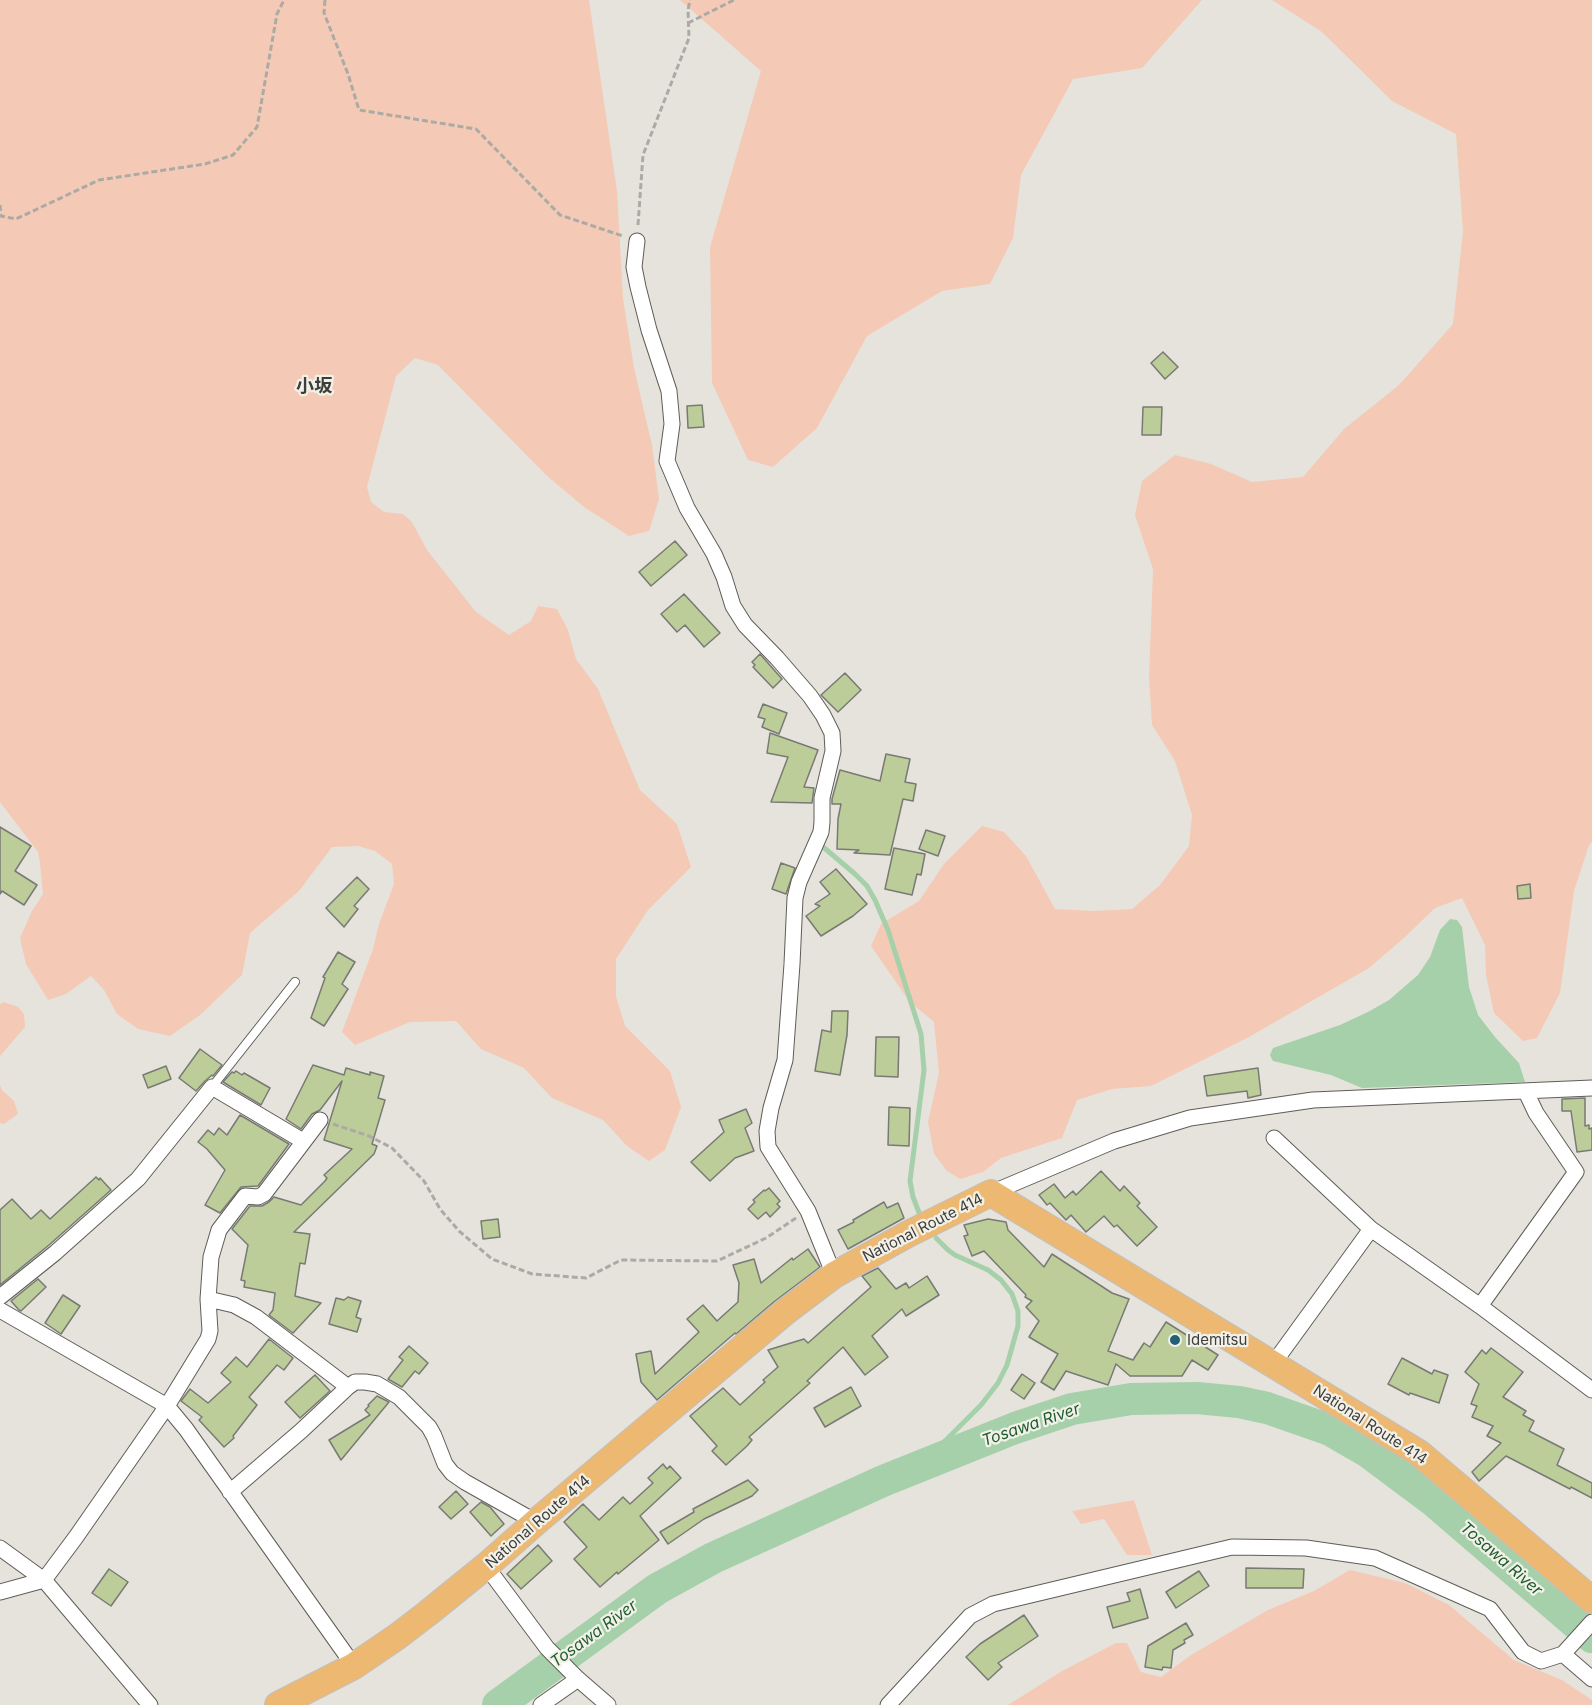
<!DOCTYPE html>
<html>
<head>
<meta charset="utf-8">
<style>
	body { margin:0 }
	canvas { display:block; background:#e5e3dc }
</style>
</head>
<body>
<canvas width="1592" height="1705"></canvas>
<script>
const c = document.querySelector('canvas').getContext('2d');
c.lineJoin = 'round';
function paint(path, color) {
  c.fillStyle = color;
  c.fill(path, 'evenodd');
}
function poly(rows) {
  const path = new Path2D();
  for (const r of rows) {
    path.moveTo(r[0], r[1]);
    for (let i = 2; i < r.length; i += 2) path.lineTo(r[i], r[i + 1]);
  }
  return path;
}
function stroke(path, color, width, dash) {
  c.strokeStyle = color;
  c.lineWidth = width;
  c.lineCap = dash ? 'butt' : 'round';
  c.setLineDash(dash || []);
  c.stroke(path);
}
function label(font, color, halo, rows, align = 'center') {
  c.font = font + ' Inter,"Noto Sans JP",sans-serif';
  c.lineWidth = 4.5;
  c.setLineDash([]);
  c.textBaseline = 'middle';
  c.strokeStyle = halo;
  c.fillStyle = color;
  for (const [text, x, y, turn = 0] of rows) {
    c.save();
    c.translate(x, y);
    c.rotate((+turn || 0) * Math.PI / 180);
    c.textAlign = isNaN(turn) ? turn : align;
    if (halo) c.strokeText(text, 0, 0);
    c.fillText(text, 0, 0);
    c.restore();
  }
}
paint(poly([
	[0,0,589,0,617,191,623,298,634,368,652,445,659,499,649,531,629,536,584,507,546,475,438,365,415,358,396,376,367,487,371,502,384,512,403,514,412,522,427,550,476,612,509,635,531,621,538,606,557,609,568,630,576,659,598,689,640,790,677,824,691,867,648,910,616,959,616,996,625,1026,670,1071,681,1107,665,1150,649,1161,627,1146,603,1120,552,1098,524,1068,481,1049,456,1021,410,1022,355,1045,342,1032,373,949,379,924,394,884,392,864,375,851,358,846,332,847,299,891,250,933,242,975,200,1015,170,1036,138,1029,117,1014,104,990,91,976,66,994,48,1000,26,964,20,938,32,911,43,894,40,863,38,852,0,802],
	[680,0,1202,0,1142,68,1073,79,1021,175,1013,238,990,284,942,291,867,336,817,428,773,467,748,460,712,383,710,247,761,71],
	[1272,0,1592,0,1592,842,1589,845,1574,891,1560,993,1537,1038,1523,1041,1494,1013,1486,975,1485,945,1462,898,1435,908,1405,937,1369,968,1249,1037,1151,1086,1112,1089,1077,1100,1062,1138,1001,1158,983,1172,960,1179,947,1171,934,1154,928,1122,939,1073,934,1022,909,1001,871,946,881,924,919,901,944,864,982,826,1004,832,1026,856,1055,909,1094,911,1132,909,1160,885,1189,846,1192,815,1175,761,1152,725,1149,679,1153,569,1135,515,1142,481,1175,455,1211,464,1252,482,1303,477,1344,429,1399,385,1453,324,1463,231,1456,134,1392,101,1322,32],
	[4,1002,18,1007,24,1014,25,1027,0,1056,0,1004],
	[0,1085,2,1090,14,1101,18,1114,4,1124,0,1123],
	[1134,1500,1152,1555,1127,1555,1104,1519,1081,1524,1072,1511],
	[1350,1570,1405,1583,1449,1605,1514,1660,1562,1680,1592,1700,1592,1705,1008,1705,1062,1671,1116,1643,1127,1643,1141,1672,1161,1677,1191,1655,1268,1610,1314,1591]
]), '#f4cab6');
paint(poly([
	[1450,919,1457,920,1462,927,1469,987,1478,1015,1495,1037,1519,1063,1525,1082,1362,1088,1331,1075,1273,1061,1270,1055,1273,1048,1340,1025,1368,1012,1389,1000,1418,975,1430,957,1440,930]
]), '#a6d0aa');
stroke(poly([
	[822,846,855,874,867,886,875,900,888,930,921,1034,924,1070,910,1181,913,1197,920,1215],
	[930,1463,938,1448,981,1405,998,1383,1007,1365,1018,1326,1018,1311,1012,1294,1001,1280,988,1270,955,1255,948,1250,936,1238]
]), '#a6d0aa', 5);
stroke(poly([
	[498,1705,657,1589,713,1558,883,1481,1015,1428,1072,1409,1131,1399,1197,1398,1239,1402,1267,1408,1330,1430,1368,1452,1435,1502,1592,1637]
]), '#a6d0aa', 32);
const building = poly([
	[1163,352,1178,367,1165,379,1151,363,1163,352],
	[702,405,704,427,688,428,687,406,702,405],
	[1143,407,1162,407,1161,435,1142,435,1143,407],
	[675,541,687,555,651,586,639,572,675,541],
	[684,594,720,633,704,647,685,625,677,632,661,614,684,594],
	[760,654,782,679,773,688,753,667,755,665,752,662,760,654],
	[845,673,861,690,838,712,821,695,845,673],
	[763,704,787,713,779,734,762,727,765,719,758,717,763,704],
	[770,733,818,750,804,787,814,788,812,803,771,802,788,757,767,753,770,733],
	[886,754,910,759,905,782,916,784,913,801,903,799,890,855,854,853,859,850,837,849,838,819,841,804,832,804,832,799,840,770,880,781,886,754],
	[0,827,31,846,15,871,37,885,24,905,2,891,0,894,0,827],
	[926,830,945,836,938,856,919,849,926,830],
	[894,848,925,854,921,875,917,874,912,895,885,889,894,848],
	[781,863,795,868,786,894,772,889,781,863],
	[836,869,867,904,853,916,821,936,806,916,820,906,815,904,830,894,820,882,836,869],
	[357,877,369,889,354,906,358,909,344,927,326,908,357,877],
	[1530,884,1531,898,1518,899,1517,886,1530,884],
	[338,952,355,962,342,984,348,989,324,1026,311,1018,325,978,323,977,338,952],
	[832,1011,848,1011,847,1035,840,1075,815,1071,822,1030,831,1032,832,1011],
	[876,1037,899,1037,898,1077,875,1076,876,1037],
	[200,1049,222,1065,213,1076,212,1075,205,1081,196,1091,179,1078,200,1049],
	[313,1065,344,1075,346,1068,370,1075,370,1072,384,1076,378,1098,385,1100,372,1144,377,1146,374,1154,294,1232,310,1234,305,1264,300,1263,295,1296,321,1303,293,1333,269,1315,273,1310,275,1293,244,1287,245,1281,241,1280,248,1245,232,1229,250,1206,262,1206,269,1202,274,1197,301,1205,325,1181,327,1178,324,1175,352,1149,324,1140,342,1081,320,1110,312,1114,301,1129,286,1119,313,1065],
	[166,1066,171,1079,148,1088,143,1075,166,1066],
	[1258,1068,1261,1095,1248,1098,1247,1091,1207,1096,1204,1076,1258,1068],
	[236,1071,242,1075,244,1073,270,1088,261,1105,223,1082,232,1072,234,1073,236,1071],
	[1585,1098,1585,1126,1589,1125,1589,1129,1592,1128,1592,1150,1577,1152,1571,1111,1562,1111,1562,1099,1585,1098],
	[889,1107,910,1108,909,1146,888,1145,889,1107],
	[746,1109,752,1123,745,1128,754,1151,735,1158,710,1181,691,1162,724,1132,719,1120,746,1109],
	[240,1115,289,1144,258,1186,241,1187,220,1213,205,1205,225,1170,207,1149,198,1142,208,1130,214,1135,219,1128,227,1135,240,1115],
	[1101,1171,1120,1191,1124,1186,1140,1203,1137,1206,1157,1227,1137,1246,1117,1225,1114,1227,1104,1216,1086,1232,1071,1215,1066,1220,1050,1203,1047,1205,1039,1195,1054,1184,1065,1198,1073,1191,1076,1195,1101,1171],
	[96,1177,99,1180,100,1178,111,1190,49,1245,0,1285,0,1210,12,1199,31,1219,41,1210,50,1219,96,1177],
	[769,1188,780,1201,777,1204,780,1207,770,1217,766,1212,758,1219,748,1209,755,1202,753,1200,764,1190,765,1191,769,1188],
	[884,1202,887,1208,898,1203,904,1218,848,1249,838,1230,854,1222,853,1220,884,1202],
	[498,1219,500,1237,483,1239,481,1221,498,1219],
	[988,1219,1006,1222,1008,1230,1044,1267,1052,1254,1112,1293,1129,1299,1108,1351,1133,1360,1144,1343,1150,1347,1166,1322,1218,1355,1208,1370,1192,1360,1182,1376,1130,1376,1116,1364,1108,1385,1066,1371,1054,1390,1041,1382,1058,1354,1029,1337,1039,1321,1026,1307,1032,1301,1025,1297,1026,1295,984,1251,972,1256,964,1236,968,1235,964,1225,988,1219],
	[808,1249,820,1267,775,1301,736,1334,735,1333,657,1400,641,1382,636,1354,651,1351,655,1374,699,1332,687,1319,703,1305,717,1321,738,1302,739,1283,733,1265,754,1259,761,1283,792,1258,793,1260,808,1249],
	[878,1268,896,1289,906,1283,909,1288,927,1276,939,1295,906,1316,902,1309,872,1336,888,1357,865,1375,843,1347,807,1381,810,1383,749,1437,752,1440,747,1446,726,1465,712,1451,717,1446,690,1416,723,1388,740,1405,765,1382,763,1380,778,1367,768,1350,804,1339,808,1343,871,1287,862,1276,878,1268],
	[38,1279,46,1287,21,1311,19,1310,11,1301,38,1279],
	[63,1295,80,1306,61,1334,45,1323,63,1295],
	[348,1297,361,1301,356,1317,361,1319,357,1332,329,1324,336,1298,344,1300,348,1297],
	[269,1339,293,1358,284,1370,277,1365,249,1397,257,1405,233,1436,234,1438,224,1447,199,1420,202,1417,181,1401,190,1389,208,1403,231,1382,221,1373,236,1357,247,1367,269,1339],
	[409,1346,428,1363,419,1374,415,1371,402,1387,388,1379,403,1360,399,1357,409,1346],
	[1491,1348,1523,1372,1503,1397,1526,1411,1523,1415,1534,1421,1529,1431,1564,1449,1557,1465,1592,1483,1592,1498,1571,1487,1570,1489,1506,1456,1479,1481,1472,1472,1501,1443,1487,1436,1493,1426,1472,1417,1477,1406,1471,1404,1479,1384,1465,1372,1482,1350,1486,1354,1491,1348],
	[1402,1358,1432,1374,1434,1370,1448,1375,1439,1403,1410,1393,1409,1395,1388,1384,1402,1358],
	[1022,1374,1035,1383,1024,1399,1011,1390,1022,1374],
	[315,1375,330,1391,300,1418,285,1402,315,1375],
	[851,1387,861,1406,825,1427,814,1408,851,1387],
	[377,1396,389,1402,341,1460,329,1440,370,1415,365,1410,369,1406,368,1405,377,1396],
	[663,1464,667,1469,670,1466,681,1478,640,1516,659,1540,618,1574,617,1572,600,1587,574,1559,587,1547,564,1522,583,1504,599,1520,623,1497,630,1504,653,1483,648,1478,663,1464],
	[748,1480,758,1490,752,1496,704,1519,668,1544,660,1532,694,1512,693,1509,748,1480],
	[456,1491,468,1504,451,1519,439,1507,456,1491],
	[481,1502,490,1507,504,1524,491,1536,470,1512,481,1502],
	[538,1545,552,1561,521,1589,507,1574,538,1545],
	[1246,1568,1304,1569,1303,1588,1246,1588,1246,1568],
	[109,1569,128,1582,111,1606,92,1593,109,1569],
	[1199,1571,1209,1586,1176,1608,1166,1592,1199,1571],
	[1140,1589,1148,1618,1113,1628,1107,1607,1130,1601,1127,1593,1140,1589],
	[1024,1615,1038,1636,998,1663,1002,1667,988,1680,966,1657,980,1644,1024,1615],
	[1186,1623,1193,1635,1184,1640,1185,1643,1173,1650,1171,1668,1163,1667,1162,1670,1145,1667,1148,1646,1186,1623]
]);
paint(building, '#bdcd9a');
stroke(building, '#787a74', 1.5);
const service = poly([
	[212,1087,295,982]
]);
const minor = poly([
	[637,241,634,267,638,287,649,330,669,391,672,424,667,461,687,508,714,554,724,577,733,606,745,625,777,658,810,696,823,715,832,733,833,751,822,798,822,822,821,832,799,882,795,898,792,964,785,1060,771,1108,767,1131,768,1147,808,1211,834,1275],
	[1274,1138,1371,1229],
	[991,1193,1114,1141,1190,1118,1313,1100,1592,1088],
	[0,1297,55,1253,138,1179,212,1087,303,1141],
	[208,1299,234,1305,256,1317,348,1387,355,1382,365,1382,377,1384,399,1397,429,1427,434,1436,445,1464,452,1473,465,1482,536,1522],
	[1480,1306,1576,1172,1536,1113,1526,1092],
	[0,1310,167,1406,186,1429,354,1666],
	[1273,1364,1371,1229,1480,1306,1592,1390],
	[230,1492,301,1431,348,1387],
	[0,1548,44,1580,150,1705],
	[486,1566,547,1648,578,1679,608,1705],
	[0,1592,44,1580,76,1537,167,1406,208,1339,210,1331,208,1299,211,1257,219,1230,245,1196,258,1197,264,1194,320,1120],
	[1563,1654,1592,1679],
	[541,1705,578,1679],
	[888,1705,970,1616,993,1604,1232,1547,1306,1548,1375,1558,1490,1609,1523,1652,1541,1661,1563,1654,1592,1622]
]);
const trunk = poly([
	[278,1705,354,1666,398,1636,428,1613,486,1566,536,1522,785,1312,834,1275,908,1234,991,1193,1419,1453,1592,1600]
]);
stroke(service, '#5f5d57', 10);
stroke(minor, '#5f5d57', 17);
stroke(trunk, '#c1c1c0', 28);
stroke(poly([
	[325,0,324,13,348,74,359,110,476,129,560,215,623,236],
	[688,23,734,0],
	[0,205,1,216,16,219,99,180,205,164,233,155,257,127,277,14,284,0],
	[638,225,643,155,689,38,688,10,690,0],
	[333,1124,369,1136,392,1148,424,1181,440,1209,459,1231,492,1259,532,1274,586,1278,621,1260,717,1261,766,1238,796,1218]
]), '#abaaa4', 3, [6, 3]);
stroke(service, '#fff', 8);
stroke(minor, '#fff', 15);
stroke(trunk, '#ecb872', 26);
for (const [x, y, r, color] of [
	[1175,1340,6,"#206176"]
]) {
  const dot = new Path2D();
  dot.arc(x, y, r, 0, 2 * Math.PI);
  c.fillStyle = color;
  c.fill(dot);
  stroke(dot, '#f2f1e9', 2);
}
label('15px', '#3d3d3a', '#f2f1e9', [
	["National Route 414",923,1228,-27],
	["National Route 414",1370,1425,33],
	["National Route 414",538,1522,-41]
]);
label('15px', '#3d3d3a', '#f2f1e9', [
	["Idemitsu",1187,1340]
], 'left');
label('italic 16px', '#1f5c2c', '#f2f1e9', [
	["Tosawa River",1031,1425,-19],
	["Tosawa River",1501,1559,41],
	["Tosawa River",594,1634,-36]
]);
label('bold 18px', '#3d3d3a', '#f2f1e9', [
	["小坂",314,387]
]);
</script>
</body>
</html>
